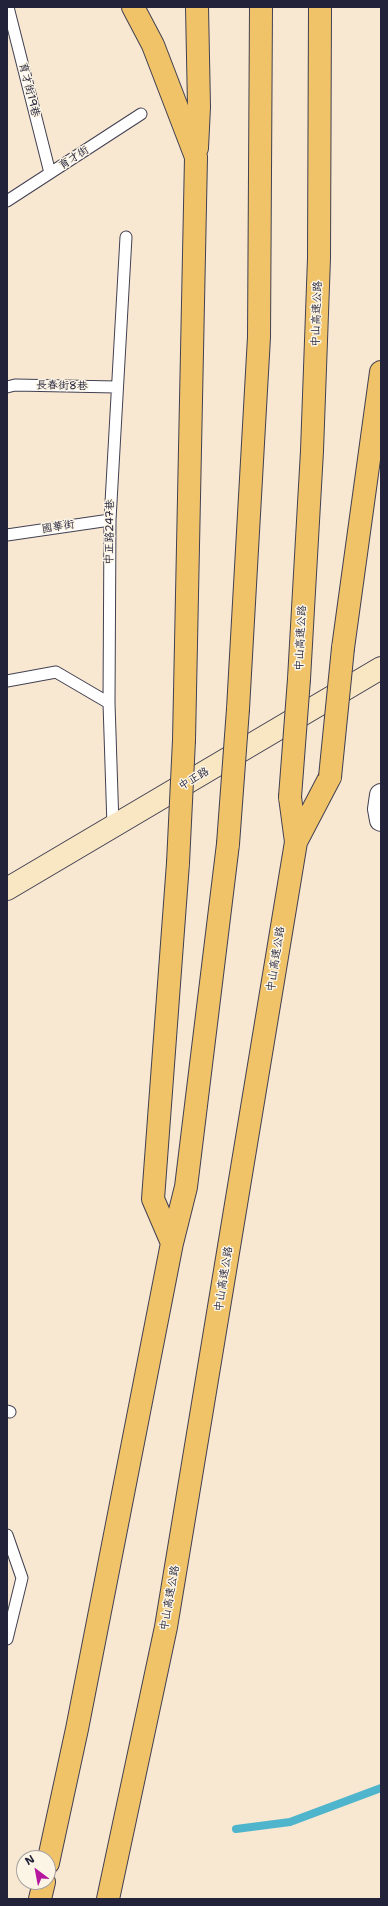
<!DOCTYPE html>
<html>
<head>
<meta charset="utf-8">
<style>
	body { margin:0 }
	#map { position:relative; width:388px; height:1906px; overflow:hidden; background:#f8e8d1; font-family:"Shantell Sans",sans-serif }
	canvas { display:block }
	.frame { position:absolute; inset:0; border:8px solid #22223b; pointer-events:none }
	.north { position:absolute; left:16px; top:1850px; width:40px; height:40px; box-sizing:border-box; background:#fcf5e5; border:1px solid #a5a1a1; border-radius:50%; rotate:328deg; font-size:11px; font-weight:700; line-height:16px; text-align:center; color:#22223b }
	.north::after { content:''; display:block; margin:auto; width:14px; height:18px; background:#b5179e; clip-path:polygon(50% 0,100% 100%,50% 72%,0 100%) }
</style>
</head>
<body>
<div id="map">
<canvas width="388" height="1906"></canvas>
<div class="frame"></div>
<div class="north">N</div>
</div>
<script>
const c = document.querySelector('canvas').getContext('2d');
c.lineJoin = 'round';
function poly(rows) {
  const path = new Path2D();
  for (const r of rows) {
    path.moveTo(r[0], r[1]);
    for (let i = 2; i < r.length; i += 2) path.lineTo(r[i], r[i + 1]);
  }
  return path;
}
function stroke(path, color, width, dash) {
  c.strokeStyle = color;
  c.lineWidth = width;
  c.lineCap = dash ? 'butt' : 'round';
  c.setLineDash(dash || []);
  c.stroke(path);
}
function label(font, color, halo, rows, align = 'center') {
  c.font = font + ' "Shantell Sans","LXGW WenKai TC",sans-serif';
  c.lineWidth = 3;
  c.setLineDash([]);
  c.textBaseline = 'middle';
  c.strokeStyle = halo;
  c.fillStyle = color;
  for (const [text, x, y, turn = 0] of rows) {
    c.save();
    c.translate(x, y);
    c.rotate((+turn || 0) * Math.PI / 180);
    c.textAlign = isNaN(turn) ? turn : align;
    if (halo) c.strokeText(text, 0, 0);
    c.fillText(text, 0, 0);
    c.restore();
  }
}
stroke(poly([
	[236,1829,290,1822,381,1788]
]), '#4fb5cd', 8);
const lane = poly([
	[8,7,50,173],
	[7,201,141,114],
	[7,387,15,385,116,387],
	[7,535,110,520],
	[7,681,56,672,109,703],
	[113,826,109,703,110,520,126,237],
	[7,1411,10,1412],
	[7,1535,22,1578,7,1639]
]);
const street = poly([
	[381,795,379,809,381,820]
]);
const secondary = poly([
	[7,889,381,668]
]);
const highway = poly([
	[133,7,153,45,196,157,184,740],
	[197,148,199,107,197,7],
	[343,648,381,372],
	[299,679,312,451,319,258,320,7],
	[238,709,259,337,261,7],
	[296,842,330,777],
	[172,1243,153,1199,178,863],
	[48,1863,77,1729,172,1243,186,1187,228,844],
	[40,1899,44,1882],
	[108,1899,166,1627,296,842,290,797]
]);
stroke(lane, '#424052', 13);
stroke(street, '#424052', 24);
stroke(secondary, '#424052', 24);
stroke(highway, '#424052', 24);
stroke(lane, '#fff', 11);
stroke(street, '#fff', 22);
stroke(secondary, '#f9e7c3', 22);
stroke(highway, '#f1c369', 22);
const highwayBridge = poly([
	[330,777,343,648],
	[290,797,299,679],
	[228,844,238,709],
	[178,863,184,740]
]);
stroke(highwayBridge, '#424052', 24, []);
stroke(highwayBridge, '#f1c369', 22);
label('11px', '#22223b', '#fcf5e5', [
	["育才街19巷",29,90,76],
	["育才街",74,158,-33],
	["中山高速公路",317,314,-88],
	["長春街8巷",62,386,1],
	["國華街",58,527,-9],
	["中正路247巷",110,532,-89],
	["中山高速公路",301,638,-87],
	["中正路",194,779,-31],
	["中山高速公路",276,959,-81],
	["中山高速公路",224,1279,-81],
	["中山高速公路",170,1598,-80]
]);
</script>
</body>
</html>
